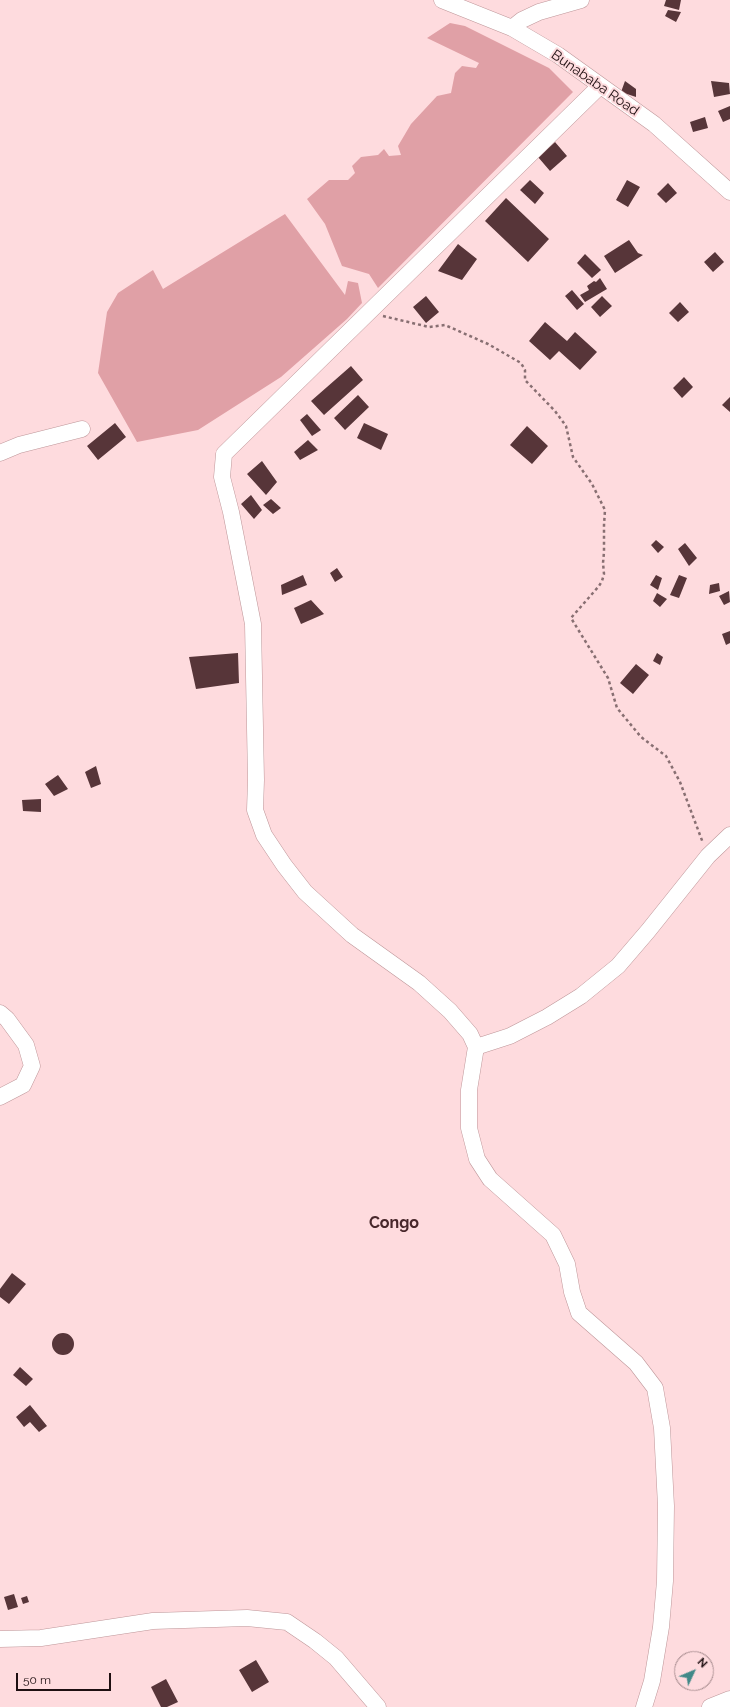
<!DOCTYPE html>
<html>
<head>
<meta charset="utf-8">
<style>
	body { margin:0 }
	#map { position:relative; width:730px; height:1707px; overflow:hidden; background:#fedbde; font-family:Raleway,sans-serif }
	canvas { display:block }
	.north { position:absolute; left:674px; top:1651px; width:40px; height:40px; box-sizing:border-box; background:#fedbde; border:1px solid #a4898c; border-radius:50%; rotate:46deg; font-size:11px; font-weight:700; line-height:16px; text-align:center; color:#1e0f11 }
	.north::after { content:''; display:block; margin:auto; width:14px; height:18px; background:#418988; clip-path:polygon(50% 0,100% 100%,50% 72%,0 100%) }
	.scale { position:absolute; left:16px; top:1673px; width:95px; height:18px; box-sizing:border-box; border:2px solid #1e0f11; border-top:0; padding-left:5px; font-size:12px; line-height:14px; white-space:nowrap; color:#1e0f11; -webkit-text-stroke:3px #fedbde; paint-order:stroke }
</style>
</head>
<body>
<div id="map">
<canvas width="730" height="1707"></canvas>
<div class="north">N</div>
<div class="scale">50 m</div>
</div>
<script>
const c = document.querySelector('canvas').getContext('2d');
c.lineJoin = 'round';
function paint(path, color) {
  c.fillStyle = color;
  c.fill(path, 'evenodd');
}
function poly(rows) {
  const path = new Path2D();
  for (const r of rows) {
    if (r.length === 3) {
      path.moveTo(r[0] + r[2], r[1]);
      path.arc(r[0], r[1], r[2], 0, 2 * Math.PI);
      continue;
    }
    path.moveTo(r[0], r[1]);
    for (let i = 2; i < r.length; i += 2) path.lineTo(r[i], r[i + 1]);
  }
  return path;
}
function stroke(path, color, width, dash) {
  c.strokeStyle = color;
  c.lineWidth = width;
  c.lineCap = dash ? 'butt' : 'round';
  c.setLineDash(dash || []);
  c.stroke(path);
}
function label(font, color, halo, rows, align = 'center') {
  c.font = font + ' Raleway,sans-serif';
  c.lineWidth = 4;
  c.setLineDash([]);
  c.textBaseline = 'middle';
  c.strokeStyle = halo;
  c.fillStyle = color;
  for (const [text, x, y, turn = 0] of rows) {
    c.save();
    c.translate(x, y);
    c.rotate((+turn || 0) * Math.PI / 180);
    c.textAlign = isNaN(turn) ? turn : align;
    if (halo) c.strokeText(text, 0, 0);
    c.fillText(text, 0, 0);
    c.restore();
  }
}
paint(poly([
	[450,23,465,26,549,68,573,92,378,288,369,274,342,266,325,224,307,199,329,180,348,180,355,173,352,166,361,157,378,155,384,149,389,156,401,155,398,146,411,124,437,96,451,93,455,73,462,66,476,68,479,63,427,38],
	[285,214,345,295,348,281,358,283,362,303,347,319,281,377,198,430,137,442,98,373,107,312,118,293,153,270,163,289]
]), '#e0a0a6');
paint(poly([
	[666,0,681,0,679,10,664,6],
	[668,10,681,12,676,22,665,16],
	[625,81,636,89,636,97,621,92],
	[711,81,729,83,730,94,714,97],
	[730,106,730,119,723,122,718,111],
	[705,117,708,128,693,132,690,122],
	[555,142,567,156,550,171,538,157],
	[530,180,544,193,535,204,520,190],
	[627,180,640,187,628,207,616,200],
	[668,183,677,193,666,203,657,194],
	[506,198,549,239,528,262,485,221],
	[629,240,638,253,643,255,615,273,604,256],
	[458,244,477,259,462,280,438,271],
	[715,252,724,262,713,272,704,262],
	[585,254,601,270,592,278,577,263],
	[600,278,607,289,585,302,580,295,589,290,587,286,594,281,596,282],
	[572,290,584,304,577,310,565,296],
	[426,296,439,312,426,323,413,307],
	[602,296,612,306,600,317,591,307],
	[680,302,689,312,678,322,669,313],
	[545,322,567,341,575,332,597,352,580,370,559,351,550,360,529,341],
	[351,366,363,380,324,415,311,401],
	[684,377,693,387,682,398,673,388],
	[358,395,369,407,345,430,334,418],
	[730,397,730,412,722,405],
	[307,414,321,430,312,436,300,420],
	[115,423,126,437,98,460,87,446],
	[364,423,388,434,381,450,357,438],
	[527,426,548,446,532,464,510,445],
	[308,440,318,450,300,460,294,452],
	[262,461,277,482,266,495,247,474],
	[251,495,262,510,254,519,241,504],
	[271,499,281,508,273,514,263,505],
	[656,540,664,547,658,553,651,545],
	[685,543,697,558,689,566,678,549],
	[337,568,343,577,335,582,330,573],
	[303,575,307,585,282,595,281,585],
	[656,575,662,578,658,590,650,585],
	[679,575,687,578,679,598,670,595],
	[719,583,720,591,709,594,710,585],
	[729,591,730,602,724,605,719,596],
	[657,593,667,599,660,607,653,601],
	[311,600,324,614,301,624,294,608],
	[730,631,730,643,726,645,722,634],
	[238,653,239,683,196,689,189,657],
	[657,653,663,657,660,665,653,661],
	[636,664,649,675,633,694,620,683],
	[96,766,101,784,91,788,85,772],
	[58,775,68,789,54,796,45,784],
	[41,799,41,812,23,811,22,800],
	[12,1273,26,1284,9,1304,0,1297,0,1289],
	[63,1344,11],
	[20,1367,33,1379,26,1386,13,1375],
	[30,1405,47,1426,39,1432,30,1422,24,1427,16,1417],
	[14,1594,18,1607,8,1610,4,1597],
	[27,1596,29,1602,23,1604,21,1598],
	[256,1660,269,1682,252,1692,239,1670],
	[166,1679,178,1702,167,1707,161,1707,151,1687]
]), '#573539');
const minor = poly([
	[442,0,512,28,558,55,654,124,730,192],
	[512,28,522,20,539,12,581,0],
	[600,86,224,454,222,477,231,512,253,624,256,780,255,810,264,835,284,865,305,892,352,935,419,983,450,1011,470,1034,476,1047,469,1090,469,1128,477,1159,490,1179,553,1235,567,1264,572,1292,579,1313,636,1363,655,1388,662,1428,666,1506,665,1581,661,1627,652,1681,644,1707],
	[0,453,19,445,82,429],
	[0,1013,7,1019,26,1045,32,1066,23,1085,0,1097],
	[476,1047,510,1036,547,1017,581,996,618,966,648,931,708,856,730,835],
	[0,1639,41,1638,153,1621,247,1618,287,1622,315,1641,336,1658,378,1707],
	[710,1707,730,1699]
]);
stroke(minor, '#be9699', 17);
stroke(poly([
	[383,316,429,327,445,325,488,344,514,359,521,363,525,370,525,380,555,411,566,426,573,457,592,484,605,510,604,525,604,552,603,563,604,574,602,581,599,586,571,618,608,678,617,708,641,737,666,756,680,782,703,843]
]), '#886f72', 2.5, [3, 3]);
stroke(minor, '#fff', 16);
label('14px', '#1e0f11', '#fedbde', [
	["Bunababa Road",595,83,35]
]);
label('bold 16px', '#48272b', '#fedbde', [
	["Congo",394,1223]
]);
</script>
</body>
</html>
